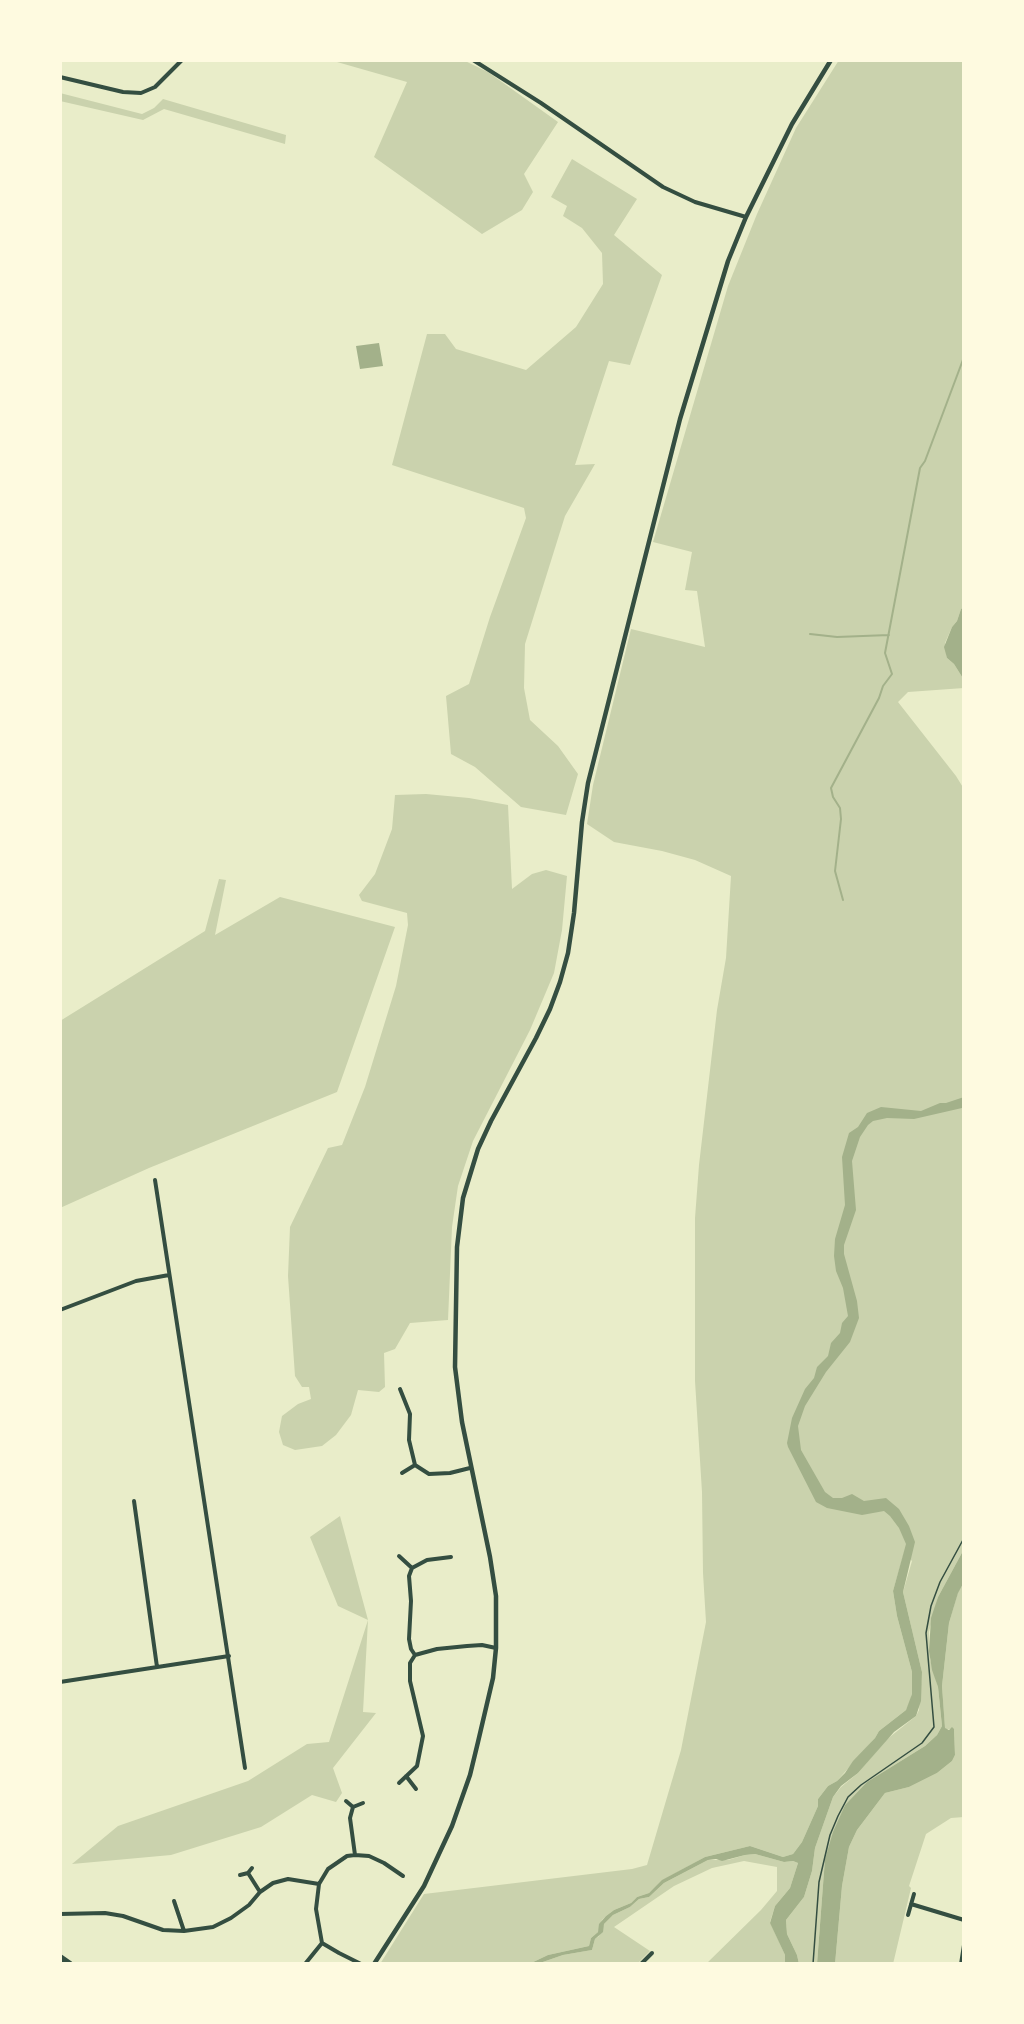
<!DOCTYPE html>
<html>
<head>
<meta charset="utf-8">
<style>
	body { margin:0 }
	#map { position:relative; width:1024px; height:2024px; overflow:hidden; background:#e9edc9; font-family:"Source Sans 3",sans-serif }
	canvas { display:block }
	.frame { position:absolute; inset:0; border:62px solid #fefae0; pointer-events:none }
</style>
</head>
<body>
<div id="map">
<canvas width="1024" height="2024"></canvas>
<div class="frame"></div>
</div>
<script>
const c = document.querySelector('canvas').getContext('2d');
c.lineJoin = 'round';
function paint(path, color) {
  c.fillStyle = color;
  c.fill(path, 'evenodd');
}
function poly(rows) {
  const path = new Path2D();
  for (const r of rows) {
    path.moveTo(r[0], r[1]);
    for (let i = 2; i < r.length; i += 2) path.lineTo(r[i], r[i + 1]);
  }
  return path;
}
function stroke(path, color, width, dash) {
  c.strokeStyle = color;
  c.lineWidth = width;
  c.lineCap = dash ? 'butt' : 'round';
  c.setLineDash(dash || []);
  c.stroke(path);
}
paint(poly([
	[330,60,463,60,488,72,558,122,524,174,533,192,522,210,482,234,374,157,407,82],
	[839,60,964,60,964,607,961,609,957,621,952,627,945,643,947,658,954,664,964,680,964,688,908,692,898,702,956,776,964,789,964,1549,938,1597,929,1632,930,1659,938,1687,942,1726,937,1735,925,1746,867,1782,845,1805,825,1859,817,1964,799,1964,797,1955,787,1934,786,1920,804,1897,812,1871,815,1848,833,1797,841,1787,858,1773,886,1740,916,1716,919,1710,922,1672,903,1592,912,1561,904,1553,893,1591,897,1616,912,1672,912,1694,910,1702,906,1710,879,1731,875,1738,837,1781,828,1786,818,1799,818,1806,802,1842,793,1854,783,1857,750,1846,705,1857,665,1879,649,1893,637,1897,631,1903,614,1910,606,1916,602,1920,598,1932,591,1938,589,1946,548,1955,529,1964,380,1964,424,1894,632,1869,647,1865,681,1750,706,1622,703,1573,702,1492,695,1381,695,1218,699,1165,717,1010,726,958,731,876,695,860,662,851,614,842,587,824,593,785,631,629,705,647,697,591,685,590,692,552,653,542,728,286,757,214,796,128],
	[60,93,142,114,154,108,163,99,286,135,285,144,164,109,143,120,60,101],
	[572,159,637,199,614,235,662,275,630,365,609,361,575,465,595,464,565,516,525,644,524,688,530,720,558,746,578,774,566,815,521,807,475,767,451,754,446,696,469,684,490,617,526,518,524,508,392,465,427,334,445,334,456,349,526,370,576,327,603,284,602,253,582,228,563,216,567,206,551,197],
	[426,794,469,798,508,805,512,889,532,874,546,870,567,876,562,930,554,973,530,1030,473,1141,458,1186,452,1227,448,1320,410,1323,395,1349,384,1353,385,1387,379,1392,358,1390,351,1415,336,1435,322,1446,295,1450,283,1445,279,1432,282,1416,298,1404,311,1399,309,1387,302,1387,295,1376,288,1276,290,1227,328,1148,342,1145,365,1087,396,986,408,925,407,913,362,901,359,895,375,874,392,829,395,795],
	[219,879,226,880,215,935,280,897,395,927,337,1092,149,1168,60,1208,60,1021,205,931],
	[340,1516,368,1620,363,1712,376,1713,333,1768,342,1793,336,1802,312,1795,261,1827,171,1855,72,1864,118,1826,248,1781,307,1744,329,1742,368,1620,338,1606,310,1537],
	[964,1582,964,1817,951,1818,926,1834,909,1886,911,1888,893,1964,835,1964,842,1886,849,1847,857,1830,885,1793,909,1787,937,1773,952,1761,955,1755,954,1729,945,1729,942,1686,949,1623,958,1592],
	[755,1854,784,1862,793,1861,798,1863,790,1888,775,1906,770,1922,785,1955,785,1964,706,1964,761,1910,777,1891,777,1867,744,1861,712,1868,674,1886,614,1927,650,1951,637,1964,537,1964,563,1955,592,1950,595,1939,599,1936,604,1924,613,1915,630,1907,639,1899,649,1897,664,1883,708,1860,728,1860,745,1855]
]), '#cad2ad');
paint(poly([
	[379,343,383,366,360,369,356,346],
	[964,607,964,680,954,664,947,658,944,647,952,627,957,621,961,609],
	[964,1097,964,1107,962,1108,914,1119,887,1118,873,1121,868,1125,860,1137,852,1161,856,1210,844,1245,844,1254,857,1301,859,1318,850,1342,826,1372,805,1406,798,1426,801,1450,825,1492,833,1498,842,1498,852,1494,864,1501,886,1498,899,1509,909,1526,915,1542,903,1592,922,1672,921,1701,916,1716,894,1732,858,1773,841,1786,833,1797,815,1848,812,1871,804,1897,786,1920,787,1934,797,1955,799,1964,785,1964,785,1955,770,1923,775,1906,790,1888,798,1863,793,1861,784,1862,755,1854,745,1855,722,1861,716,1859,708,1860,664,1883,649,1897,639,1899,630,1907,613,1915,604,1924,603,1932,595,1939,592,1950,563,1955,537,1964,529,1964,548,1955,589,1946,591,1938,598,1932,599,1924,606,1916,614,1910,631,1903,637,1897,649,1893,662,1880,705,1857,750,1846,783,1857,793,1854,802,1842,818,1806,818,1799,828,1786,837,1781,845,1773,853,1761,875,1738,879,1731,906,1710,912,1694,912,1672,897,1616,893,1591,906,1544,899,1528,890,1516,884,1511,862,1515,827,1508,816,1502,788,1447,787,1443,792,1418,805,1389,814,1378,817,1367,828,1356,831,1343,840,1333,842,1323,848,1316,843,1288,836,1271,834,1256,835,1239,845,1205,842,1157,849,1133,858,1127,867,1113,881,1107,921,1111,940,1103,946,1103],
	[964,1549,964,1582,958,1593,949,1623,942,1686,945,1728,949,1730,952,1727,954,1729,955,1755,952,1761,937,1773,909,1787,885,1793,857,1830,849,1847,842,1886,835,1964,817,1964,825,1859,833,1832,845,1805,867,1782,925,1746,937,1735,942,1726,938,1687,932,1670,929,1651,931,1618,938,1597]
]), '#a3b18a');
stroke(poly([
	[810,634,837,637,889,635],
	[843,900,835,871,841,819,840,808,833,797,831,788,879,698,883,686,892,674,885,653,920,468,925,461,964,357]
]), '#a3b18a', 2);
stroke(poly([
	[813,1964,819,1882,830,1835,838,1816,848,1797,861,1785,922,1743,934,1727,926,1633,931,1606,940,1582,964,1538]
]), '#344e41', 1.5);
stroke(poly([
	[473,60,541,103,663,187,695,202,746,217],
	[60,77,123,92,141,93,155,87,182,60],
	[155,1180,245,1768],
	[60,1310,136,1281,169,1275],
	[400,1389,410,1414,409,1440,415,1465,429,1474,450,1473,470,1468],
	[402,1473,415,1465],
	[134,1501,157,1667],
	[399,1556,412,1568],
	[415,1655,411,1649,409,1639,411,1601,409,1576,412,1568,427,1560,451,1557],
	[60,1682,229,1656],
	[406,1776,416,1789],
	[399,1783,417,1766,423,1736,410,1681,410,1663,415,1655,437,1649,467,1646,482,1645,496,1648],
	[346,1801,353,1807],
	[355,1855,350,1818,353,1807,363,1803],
	[252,1868,248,1873,260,1892],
	[240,1875,248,1873],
	[174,1901,184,1931],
	[911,1904,964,1920],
	[60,1914,105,1913,123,1916,163,1930,184,1931,213,1927,231,1918,249,1905,260,1892,273,1883,288,1879,319,1884],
	[908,1915,914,1894],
	[305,1964,322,1943],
	[361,1964,339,1953,322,1943,316,1909,319,1884,328,1869,347,1856,355,1855,369,1856,384,1863,403,1876],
	[641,1964,652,1953],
	[961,1964,964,1945]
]), '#344e41', 4);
stroke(poly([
	[374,1964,424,1886,452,1826,470,1775,478,1742,493,1678,496,1648,496,1596,490,1557,462,1422,455,1367,457,1247,463,1198,478,1149,491,1121,536,1038,550,1009,560,982,568,953,574,913,582,822,588,783,680,419,728,261,746,217,792,124,831,60]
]), '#344e41', 4.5);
stroke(poly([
	[60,1957,70,1964]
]), '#344e41', 6);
</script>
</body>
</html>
